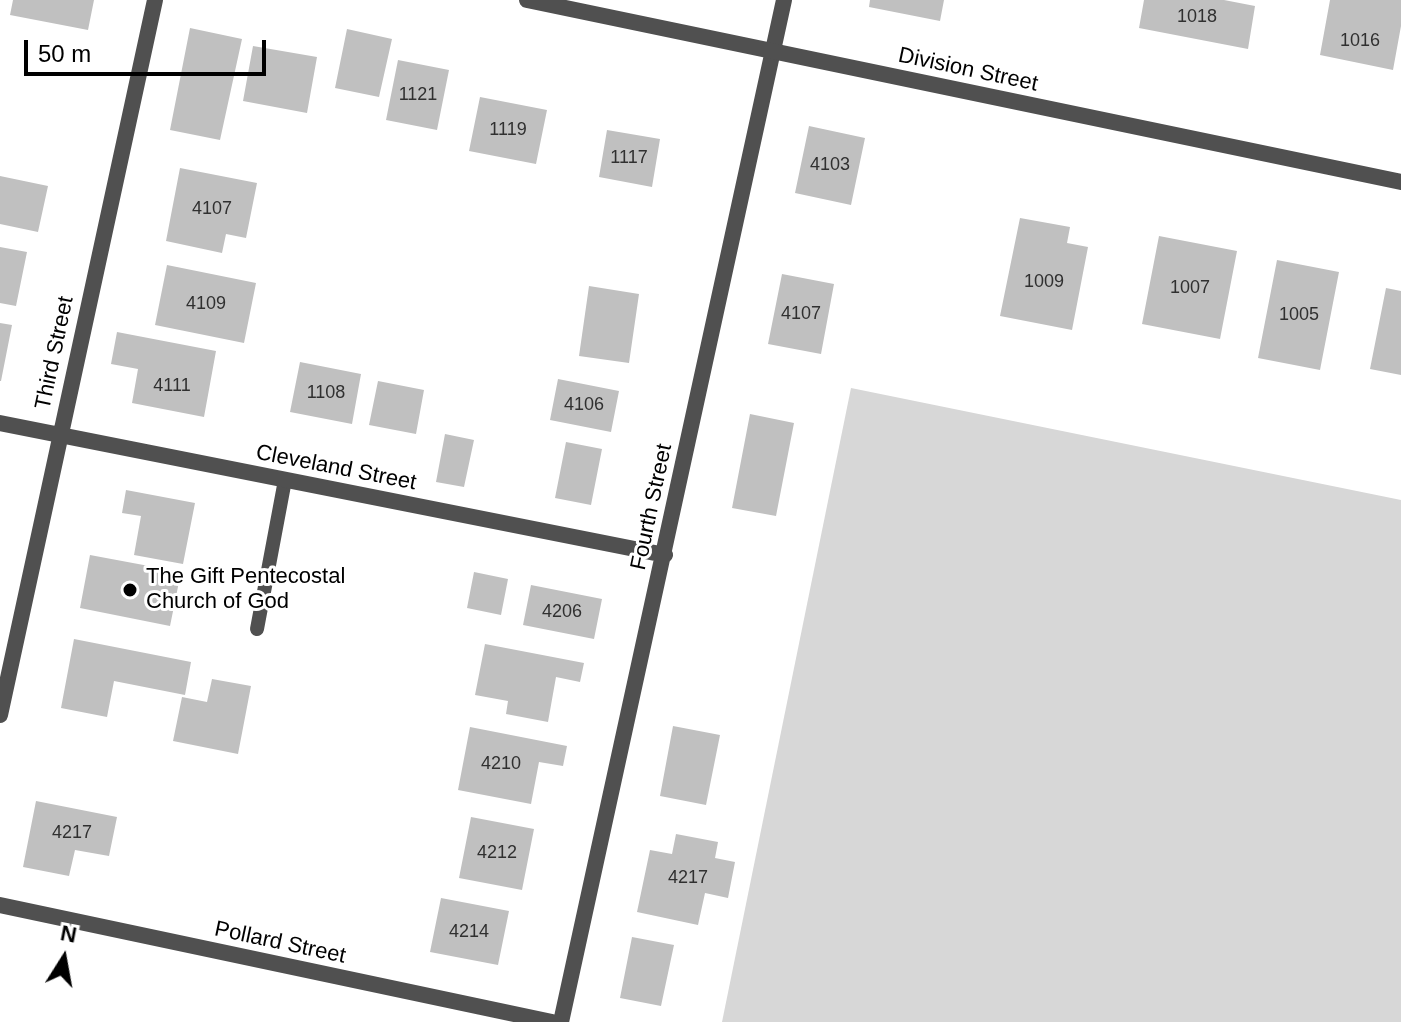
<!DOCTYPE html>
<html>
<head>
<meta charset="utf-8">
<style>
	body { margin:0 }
	#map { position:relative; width:1401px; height:1022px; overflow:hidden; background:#fff; font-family:Arial,sans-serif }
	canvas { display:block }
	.north { position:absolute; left:24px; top:918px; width:80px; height:80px; -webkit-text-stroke:6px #fff; paint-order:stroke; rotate:11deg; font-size:22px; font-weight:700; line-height:32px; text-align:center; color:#000 }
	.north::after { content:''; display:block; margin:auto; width:28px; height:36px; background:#000; clip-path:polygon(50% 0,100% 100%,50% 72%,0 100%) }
	.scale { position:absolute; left:24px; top:40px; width:242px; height:36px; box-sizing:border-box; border:4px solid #000; border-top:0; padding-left:10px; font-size:24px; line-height:28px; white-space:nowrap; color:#000; -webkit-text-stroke:6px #fff; paint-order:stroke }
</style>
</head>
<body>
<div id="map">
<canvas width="1401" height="1022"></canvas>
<div class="north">N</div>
<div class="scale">50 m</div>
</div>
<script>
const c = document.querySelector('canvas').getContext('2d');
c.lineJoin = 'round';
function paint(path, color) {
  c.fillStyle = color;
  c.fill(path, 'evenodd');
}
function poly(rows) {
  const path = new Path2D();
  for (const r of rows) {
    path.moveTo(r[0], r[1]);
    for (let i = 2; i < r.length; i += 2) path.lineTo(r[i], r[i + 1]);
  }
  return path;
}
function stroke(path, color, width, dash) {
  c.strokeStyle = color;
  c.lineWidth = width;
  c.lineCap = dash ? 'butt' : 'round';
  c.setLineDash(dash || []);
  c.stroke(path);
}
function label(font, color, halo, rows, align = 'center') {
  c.font = font + ' Arial,sans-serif';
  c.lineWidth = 6;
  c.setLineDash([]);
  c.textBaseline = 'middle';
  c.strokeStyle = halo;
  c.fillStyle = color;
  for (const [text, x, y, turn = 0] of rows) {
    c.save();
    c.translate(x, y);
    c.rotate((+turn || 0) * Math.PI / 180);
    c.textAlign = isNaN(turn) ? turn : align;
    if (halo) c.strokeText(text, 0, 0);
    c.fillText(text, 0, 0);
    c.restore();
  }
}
paint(poly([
	[851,388,1401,500,1401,1022,722,1022]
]), '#d7d7d7');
paint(poly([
	[13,0,94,0,88,30,10,15],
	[870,0,944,0,940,21,869,7],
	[1144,0,1224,0,1255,6,1248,49,1139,28],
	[1330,0,1401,0,1401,26,1393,70,1320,55],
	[190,28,242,39,220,140,170,130],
	[347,29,392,39,379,97,335,88],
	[253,46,317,57,307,113,243,101],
	[398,60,449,70,437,130,386,120],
	[480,97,547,110,536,164,469,151],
	[809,126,865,138,851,205,795,193],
	[607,130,660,139,652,187,599,177],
	[180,168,257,183,246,238,226,234,222,253,166,241],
	[0,176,48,186,38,232,0,224],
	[1020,218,1070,227,1067,243,1088,247,1072,330,1000,316],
	[1159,236,1237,251,1220,339,1142,324],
	[0,247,27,252,16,306,0,303],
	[1277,260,1339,272,1320,370,1258,358],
	[167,265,256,283,244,343,155,325],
	[782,274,834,284,821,354,768,344],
	[589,286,639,294,629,363,579,356],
	[1386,288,1401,291,1401,375,1370,369],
	[0,323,12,325,1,381,0,381],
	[117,332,216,351,204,417,132,403,138,369,111,364],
	[300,362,361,374,352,424,290,412],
	[558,379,619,391,611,432,550,420],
	[378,381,424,390,416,434,369,425],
	[750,414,794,423,776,516,732,508],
	[445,434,474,440,464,487,436,482],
	[566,442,602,449,591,505,555,498],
	[126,490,195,503,183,564,134,555,141,516,122,513],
	[90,555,181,572,170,626,80,608],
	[474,572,508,579,501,615,467,608],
	[531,585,602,599,594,639,523,625],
	[74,639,191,662,185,695,114,681,107,717,61,708],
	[485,644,584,663,580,682,556,677,548,722,506,714,508,701,475,695],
	[212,679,251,686,238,754,173,741,182,697,207,702],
	[673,726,720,735,706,805,660,796],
	[470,727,567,746,563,766,539,762,531,804,458,790],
	[36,801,117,817,109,856,75,850,69,876,23,867],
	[471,817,534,829,522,890,459,878],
	[676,834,718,842,715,858,735,862,728,898,705,893,698,925,637,912,650,850,672,854],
	[441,898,509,911,498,965,430,952],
	[632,937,674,945,661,1006,620,998]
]), '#c0c0c0');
stroke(poly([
	[257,629,285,480]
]), '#505050', 14);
stroke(poly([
	[0,423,665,555],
	[0,715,155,0],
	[0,905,552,1022],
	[561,1022,784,0]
]), '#505050', 16);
stroke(poly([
	[527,0,1401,182]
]), '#505050', 16);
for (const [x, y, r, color] of [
	[130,590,8,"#000"]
]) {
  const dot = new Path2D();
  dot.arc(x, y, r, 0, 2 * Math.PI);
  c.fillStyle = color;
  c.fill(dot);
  stroke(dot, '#fff', 3);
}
label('18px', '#303030', null, [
	["1018",1197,17],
	["1016",1360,41],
	["1121",418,95],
	["1119",508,130],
	["1117",629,158],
	["4103",830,165],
	["4107",212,209],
	["1009",1044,282],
	["1007",1190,288],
	["4109",206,304],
	["4107",801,314],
	["1005",1299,315],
	["4111",172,386],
	["1108",326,393],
	["4106",584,405],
	["4206",562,612],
	["4210",501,764],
	["4217",72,833],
	["4212",497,853],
	["4217",688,878],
	["4214",469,932]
]);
label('22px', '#000', '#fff', [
	["Division Street",968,70,12],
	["Third Street",55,353,-78],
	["Cleveland Street",336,468,11],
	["Fourth Street",652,507,-78],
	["Pollard Street",280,943,12]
]);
label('22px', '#000', '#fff', [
	["The Gift Pentecostal",146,577],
	["Church of God",146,602]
], 'left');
</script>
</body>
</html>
